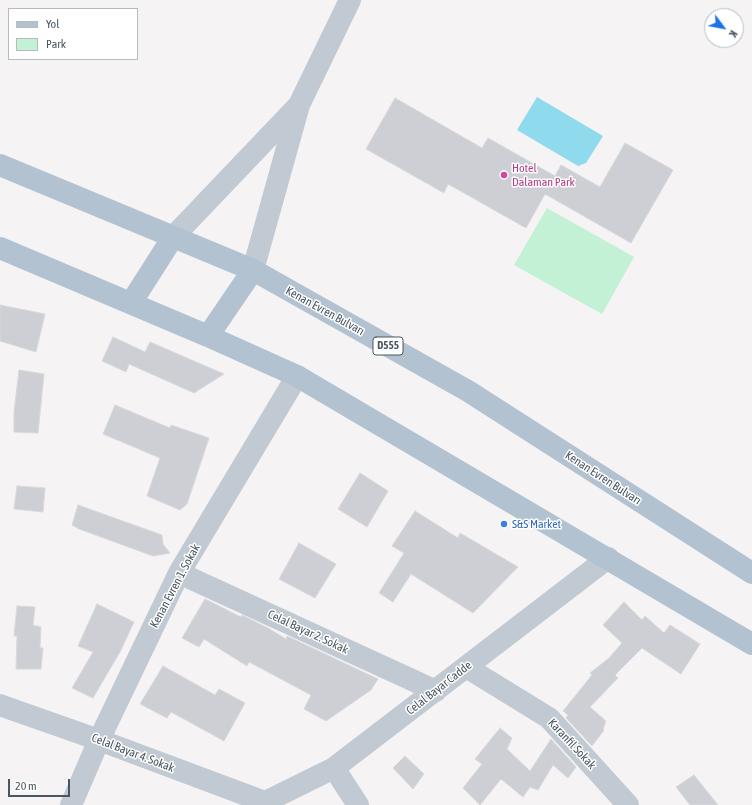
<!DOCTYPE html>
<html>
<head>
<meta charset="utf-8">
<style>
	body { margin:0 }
	#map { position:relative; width:752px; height:805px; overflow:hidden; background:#f5f3f3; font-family:"Asap Condensed",sans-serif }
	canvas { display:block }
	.legend { position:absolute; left:8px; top:8px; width:130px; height:52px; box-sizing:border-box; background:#fff; border:1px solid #b7bbc0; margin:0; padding:5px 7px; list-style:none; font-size:12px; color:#4a5661 }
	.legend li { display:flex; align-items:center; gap:8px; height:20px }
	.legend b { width:20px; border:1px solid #b7bbc0 }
	.north { position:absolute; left:704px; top:8px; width:40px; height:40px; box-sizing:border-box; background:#fff; border:1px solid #b7bbc0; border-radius:50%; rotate:122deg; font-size:11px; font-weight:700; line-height:16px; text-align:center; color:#4a5661 }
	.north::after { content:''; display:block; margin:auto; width:14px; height:18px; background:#1a73e8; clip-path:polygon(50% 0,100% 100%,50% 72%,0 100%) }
	.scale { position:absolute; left:8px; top:779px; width:62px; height:18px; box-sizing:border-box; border:2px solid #4a5661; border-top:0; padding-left:5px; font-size:12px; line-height:14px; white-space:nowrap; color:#4a5661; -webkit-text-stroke:3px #fff; paint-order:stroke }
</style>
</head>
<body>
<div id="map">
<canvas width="752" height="805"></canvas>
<ul class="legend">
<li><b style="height:5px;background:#b3c2d1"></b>Yol</li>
<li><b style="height:11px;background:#c3f1d5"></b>Park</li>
</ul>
<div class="north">K</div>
<div class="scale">20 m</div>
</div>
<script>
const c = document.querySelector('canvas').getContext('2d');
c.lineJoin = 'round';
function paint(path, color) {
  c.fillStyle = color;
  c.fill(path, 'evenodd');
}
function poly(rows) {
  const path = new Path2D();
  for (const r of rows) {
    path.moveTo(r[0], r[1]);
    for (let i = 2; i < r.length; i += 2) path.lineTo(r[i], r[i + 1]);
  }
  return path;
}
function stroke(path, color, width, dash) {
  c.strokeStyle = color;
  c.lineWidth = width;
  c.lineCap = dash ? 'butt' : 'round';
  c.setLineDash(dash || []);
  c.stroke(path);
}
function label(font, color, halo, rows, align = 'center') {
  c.font = font + ' "Asap Condensed",sans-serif';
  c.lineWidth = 3;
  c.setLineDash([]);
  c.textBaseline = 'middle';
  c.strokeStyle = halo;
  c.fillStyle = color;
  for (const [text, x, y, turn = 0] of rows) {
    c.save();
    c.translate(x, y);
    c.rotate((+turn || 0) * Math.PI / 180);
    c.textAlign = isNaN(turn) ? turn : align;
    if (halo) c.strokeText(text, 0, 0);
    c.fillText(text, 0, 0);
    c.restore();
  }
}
paint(poly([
	[547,208,634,257,602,314,514,265]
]), '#c3f1d5');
paint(poly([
	[537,97,603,136,586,163,578,166,517,130]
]), '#90daee');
const building = poly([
	[395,98,482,148,488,138,555,176,561,165,600,187,625,143,673,170,631,243,545,194,526,228,448,184,444,193,366,149,395,98],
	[0,305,45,314,36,352,0,341,0,305],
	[113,337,145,352,150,342,224,374,194,393,129,364,126,372,102,361,113,337],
	[19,370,44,374,38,433,14,432,14,412,19,370],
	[115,405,170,428,171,425,209,438,187,504,180,510,147,496,160,458,103,434,115,405],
	[360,473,388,491,367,527,338,509,360,473],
	[17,486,45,488,43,512,14,509,17,486],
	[78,505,162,535,163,544,170,553,153,556,79,529,72,525,78,505],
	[415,511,458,538,460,533,518,567,473,613,411,574,393,602,379,593,404,553,392,546,415,511],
	[299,543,336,564,315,598,279,579,299,543],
	[205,599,241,617,242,615,268,628,286,639,287,636,378,679,371,690,326,721,304,709,311,695,249,662,247,666,204,639,199,647,182,638,205,599],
	[624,602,642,620,645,616,664,633,670,625,700,644,681,674,642,648,615,675,618,678,590,707,606,721,603,729,604,730,592,746,566,718,568,715,563,711,592,675,590,673,609,658,622,643,603,625,624,602],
	[97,604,134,622,120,652,93,698,72,688,93,652,78,646,97,604],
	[17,606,35,607,33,625,41,627,40,648,43,648,41,669,16,669,17,636,14,636,17,606],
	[163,666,215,695,219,689,245,703,224,741,171,712,167,718,140,704,163,666],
	[500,728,512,738,507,749,530,771,551,739,576,767,568,778,553,765,538,790,530,787,523,797,501,779,480,805,463,788,482,764,475,759,500,728],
	[405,756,424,774,413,789,393,768,405,756],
	[694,775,718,805,690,805,676,787,694,775]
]);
paint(building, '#cdcfd5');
stroke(building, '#d7d9de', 1);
stroke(poly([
	[173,237,297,107],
	[253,270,299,105,350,0],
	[179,573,436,691],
	[466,667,549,718,628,805],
	[0,705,99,740,265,802],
	[334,768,358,805],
	[71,805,99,740,179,573,297,376],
	[262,805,265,802,334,768,608,558]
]), '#c1cad2', 22);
stroke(poly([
	[0,165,253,270,468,391,752,573],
	[0,248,208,336,297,376,752,644],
	[131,303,173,237],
	[208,336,253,270]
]), '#b3c2d1', 22);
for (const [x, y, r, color] of [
	[504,175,4,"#d1479c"],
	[504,524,4,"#3f7fe0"]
]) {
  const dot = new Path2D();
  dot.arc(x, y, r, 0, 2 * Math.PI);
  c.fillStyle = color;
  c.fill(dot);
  stroke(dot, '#fff', 1.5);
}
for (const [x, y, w] of [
	[388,346,30]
]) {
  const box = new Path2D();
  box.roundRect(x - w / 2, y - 9, w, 18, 3);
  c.fillStyle = '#fff';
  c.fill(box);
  stroke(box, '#4a5661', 1);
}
label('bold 11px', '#4a5661', null, [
	["D555",388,346]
]);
label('12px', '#b23c85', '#fff', [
	["Hotel",512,168],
	["Dalaman Park",512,182]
], 'left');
label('12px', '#4a5661', '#fff', [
	["Kenan Evren Bulvarı",325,311,29],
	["Kenan Evren Bulvarı",603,478,33],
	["Kenan Evren 1. Sokak",175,586,-62],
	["Celal Bayar 2. Sokak",308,632,25],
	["Celal Bayar Cadde",439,688,-38],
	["Karanfil Sokak",572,744,47],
	["Celal Bayar 4. Sokak",133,753,21]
]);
label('12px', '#366cbe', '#fff', [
	["S&S Market",512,524]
], 'left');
</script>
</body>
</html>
